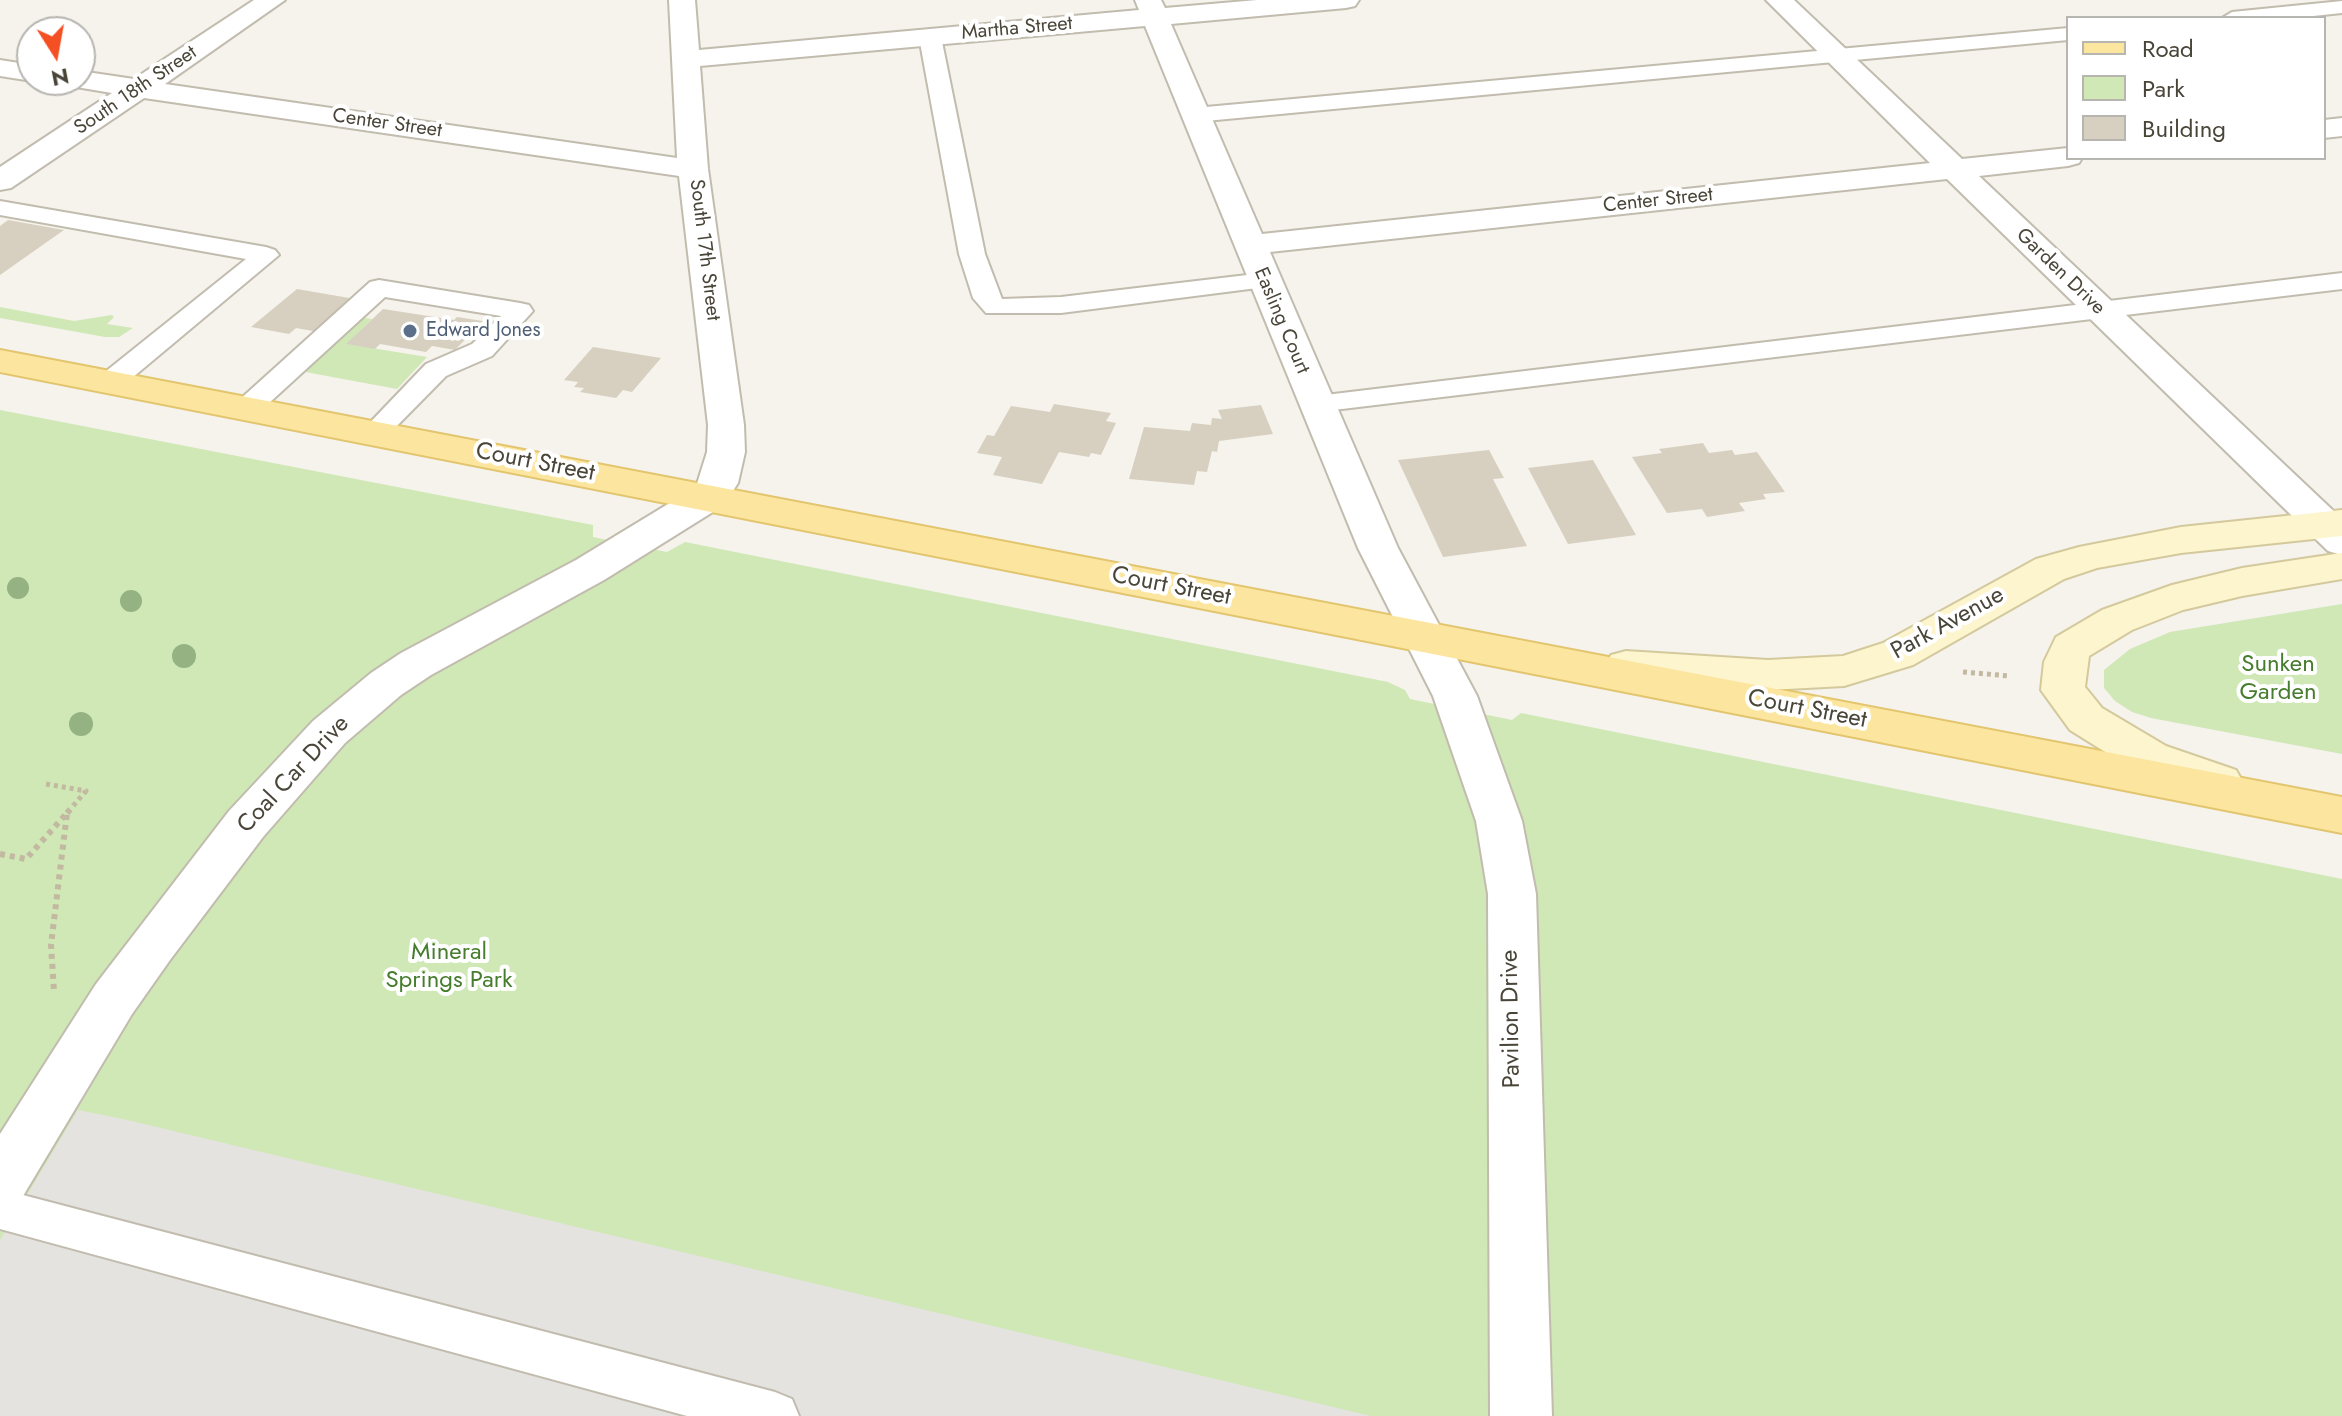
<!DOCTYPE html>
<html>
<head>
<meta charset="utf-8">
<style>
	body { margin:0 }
	#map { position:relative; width:2342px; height:1416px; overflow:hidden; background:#f5f3ec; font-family:Jost,sans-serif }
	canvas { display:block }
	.legend { position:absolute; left:2066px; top:16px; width:260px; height:144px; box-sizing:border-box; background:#fff; border:2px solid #b7b5b0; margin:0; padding:10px 14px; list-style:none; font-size:24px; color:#4a4539 }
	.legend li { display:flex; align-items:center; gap:16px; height:40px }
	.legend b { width:40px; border:2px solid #b7b5b0 }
	.north { position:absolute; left:16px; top:16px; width:80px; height:80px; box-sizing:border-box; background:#fff; border:2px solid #b7b5b0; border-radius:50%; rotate:169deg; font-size:22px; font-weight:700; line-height:32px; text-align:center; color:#4a4539 }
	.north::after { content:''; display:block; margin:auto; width:28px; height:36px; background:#f54f24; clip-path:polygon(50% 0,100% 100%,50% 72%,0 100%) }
</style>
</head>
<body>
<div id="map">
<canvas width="2342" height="1416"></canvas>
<ul class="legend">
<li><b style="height:10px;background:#fce69f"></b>Road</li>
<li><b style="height:22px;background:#cfe8b6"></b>Park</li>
<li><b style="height:22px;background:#d7d0c1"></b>Building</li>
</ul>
<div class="north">N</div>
</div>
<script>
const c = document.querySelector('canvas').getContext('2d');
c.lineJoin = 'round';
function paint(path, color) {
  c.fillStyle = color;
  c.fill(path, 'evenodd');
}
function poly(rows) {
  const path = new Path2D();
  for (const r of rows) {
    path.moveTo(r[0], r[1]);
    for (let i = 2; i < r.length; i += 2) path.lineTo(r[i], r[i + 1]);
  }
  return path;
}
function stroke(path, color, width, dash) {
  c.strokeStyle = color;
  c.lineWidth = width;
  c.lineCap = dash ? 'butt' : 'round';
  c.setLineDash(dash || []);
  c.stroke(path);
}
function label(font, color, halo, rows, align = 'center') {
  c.font = font + ' Jost,sans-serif';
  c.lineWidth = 8;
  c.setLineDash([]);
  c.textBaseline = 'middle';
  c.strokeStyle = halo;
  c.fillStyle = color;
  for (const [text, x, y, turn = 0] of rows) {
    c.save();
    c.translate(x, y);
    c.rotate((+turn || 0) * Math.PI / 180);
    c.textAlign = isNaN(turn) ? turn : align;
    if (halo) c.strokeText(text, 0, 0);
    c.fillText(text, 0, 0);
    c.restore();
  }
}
paint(poly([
	[0,307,74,321,112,315,114,317,107,324,133,328,119,337,105,337,0,318],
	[358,317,372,319,347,344,427,357,397,389,300,371],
	[0,410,593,525,593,537,667,552,685,542,1388,682,1405,690,1410,699,1512,720,1521,713,2342,879,2342,1416,0,1416],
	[2342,604,2342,754,2151,718,2132,712,2115,701,2104,688,2104,670,2130,649,2170,632]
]), '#cfe8b6');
paint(poly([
	[78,1110,123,1119,1371,1416,0,1416,0,1240]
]), '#e5e3e0');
paint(poly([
	[8,220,64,230,0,275,0,226],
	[297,289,355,299,318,332,296,328,289,334,251,327],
	[383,309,454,320,457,317,483,321,455,350,432,346,426,352,380,344,375,349,346,344],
	[593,347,661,358,632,392,623,390,616,398,580,392,584,388,574,387,578,382,564,380],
	[1054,404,1111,413,1106,421,1116,423,1101,455,1091,453,1089,457,1059,452,1042,484,993,475,1002,457,977,453,987,435,994,436,1011,406,1050,412],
	[1261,405,1273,434,1219,441,1217,452,1212,451,1207,472,1197,471,1194,485,1129,479,1144,427,1190,431,1192,423,1211,425,1212,418,1222,419,1218,410],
	[1703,443,1709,453,1732,450,1735,455,1757,452,1785,492,1763,494,1766,499,1739,503,1745,511,1707,517,1702,509,1667,513,1632,457,1662,453,1659,449],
	[1489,450,1504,478,1493,479,1527,546,1443,557,1398,460],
	[1593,460,1636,535,1568,544,1528,468]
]), '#d7d0c1');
const lane = poly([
	[2342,1,2342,13,2294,18,2222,18,2232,12,2342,1],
	[2068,28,2068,40,1195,122,1187,120,1184,115,1187,110,1195,108,2068,28],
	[930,31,941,37,985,254,1002,299,1061,297,1264,273,1273,276,1277,281,1273,286,1061,313,986,313,973,298,959,254,919,37,930,31],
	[0,201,266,247,275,250,279,255,120,388,110,390,100,388,96,382,100,376,246,259,0,215,0,201],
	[2342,273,2342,289,1317,412,1307,410,1303,404,1307,398,1317,396,2342,273],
	[379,280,520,303,529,305,533,311,492,356,446,376,385,438,375,441,365,438,361,432,426,364,472,344,501,316,385,297,257,414,247,416,237,414,233,408,237,402,370,282,379,280],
	[0,1189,775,1392,792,1399,799,1416,687,1416,0,1229,0,1189]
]);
const street = poly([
	[254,0,285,0,165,84,677,158,669,0,695,0,699,50,1139,10,1135,0,1161,0,1165,8,1257,0,1359,0,1355,6,1346,8,1171,24,1262,234,1930,163,1766,0,1794,0,1962,159,2068,148,2068,158,2082,158,2079,163,2068,166,1979,176,2342,519,2342,555,2328,551,1947,179,1270,252,1398,548,1477,696,1522,821,1536,894,1552,1416,1490,1416,1488,894,1476,821,1433,696,1358,548,1145,26,700,66,708,169,744,425,745,452,738,483,724,505,604,580,431,675,401,695,345,743,263,837,170,960,132,1014,20,1201,0,1208,0,1134,96,984,229,811,313,721,371,673,401,653,576,560,696,487,707,452,708,425,679,176,144,98,11,188,0,190,0,167,112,93,70,86,66,80,80,80,80,71,134,79,254,0],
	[0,60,32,65,32,80,38,80,32,81,0,76,0,60],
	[2342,118,2342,136,2324,138,2324,120,2342,118]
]);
const secondary = poly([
	[2342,510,2342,536,2181,553,2097,568,2064,579,1913,665,1844,686,1768,690,1626,681,1611,677,1605,666,1611,655,1626,651,1768,660,1843,656,1883,643,2036,559,2079,547,2181,527,2342,510],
	[2342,553,2342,579,2242,596,2183,610,2132,630,2089,656,2085,687,2102,708,2166,746,2236,770,2243,782,2236,794,2220,799,2134,770,2070,730,2041,690,2044,662,2056,637,2102,610,2172,585,2242,568,2342,553]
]);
const primary = poly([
	[0,350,2342,797,2342,833,0,372,0,350]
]);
stroke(lane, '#c1bcae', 4);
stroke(street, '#c1bcae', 4);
stroke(secondary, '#d4c99d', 4);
stroke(primary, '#e2c56e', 4);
stroke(poly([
	[1963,672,2010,676],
	[46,784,86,791,72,807]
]), '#c3b8a0', 5, [4, 4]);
stroke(poly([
	[67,813,74,805],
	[0,854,26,859,67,813,51,945,54,991]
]), '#c3b8a0', 6, [5, 5]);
paint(lane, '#fff');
paint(street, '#fff');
paint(secondary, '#fdf5ce');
paint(primary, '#fce69f');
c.fillStyle = '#95b283';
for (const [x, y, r] of [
	[18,588,11],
	[131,601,11],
	[184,656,12],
	[81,724,12]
]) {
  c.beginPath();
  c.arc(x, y, r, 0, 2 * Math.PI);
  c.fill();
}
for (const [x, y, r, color] of [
	[410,331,8,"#5c6f8a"]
]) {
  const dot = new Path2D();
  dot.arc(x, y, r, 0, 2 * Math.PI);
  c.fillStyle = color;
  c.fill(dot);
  stroke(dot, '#fff', 3);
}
label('20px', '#4a4539', '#fff', [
	["Martha Street",1017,29,-5],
	["South 18th Street",136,91,-34],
	["Center Street",387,124,8],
	["Center Street",1658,201,-6],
	["South 17th Street",704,250,83],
	["Garden Drive",2060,272,44],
	["Easling Court",1281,321,67]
]);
label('20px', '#4e5e75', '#fff', [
	["Edward Jones",426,331]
], 'left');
label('24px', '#4a4539', '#fff', [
	["Court Street",535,463,11],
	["Court Street",1171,587,11],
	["Park Avenue",1948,624,-29],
	["Court Street",1807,710,11],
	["Coal Car Drive",294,775,-47],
	["Pavilion Drive",1512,1019,-91]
]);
label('24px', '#467c2d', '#fff', [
	["Sunken",2278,665],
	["Garden",2278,693],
	["Mineral",449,953],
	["Springs Park",449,981]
]);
</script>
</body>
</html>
